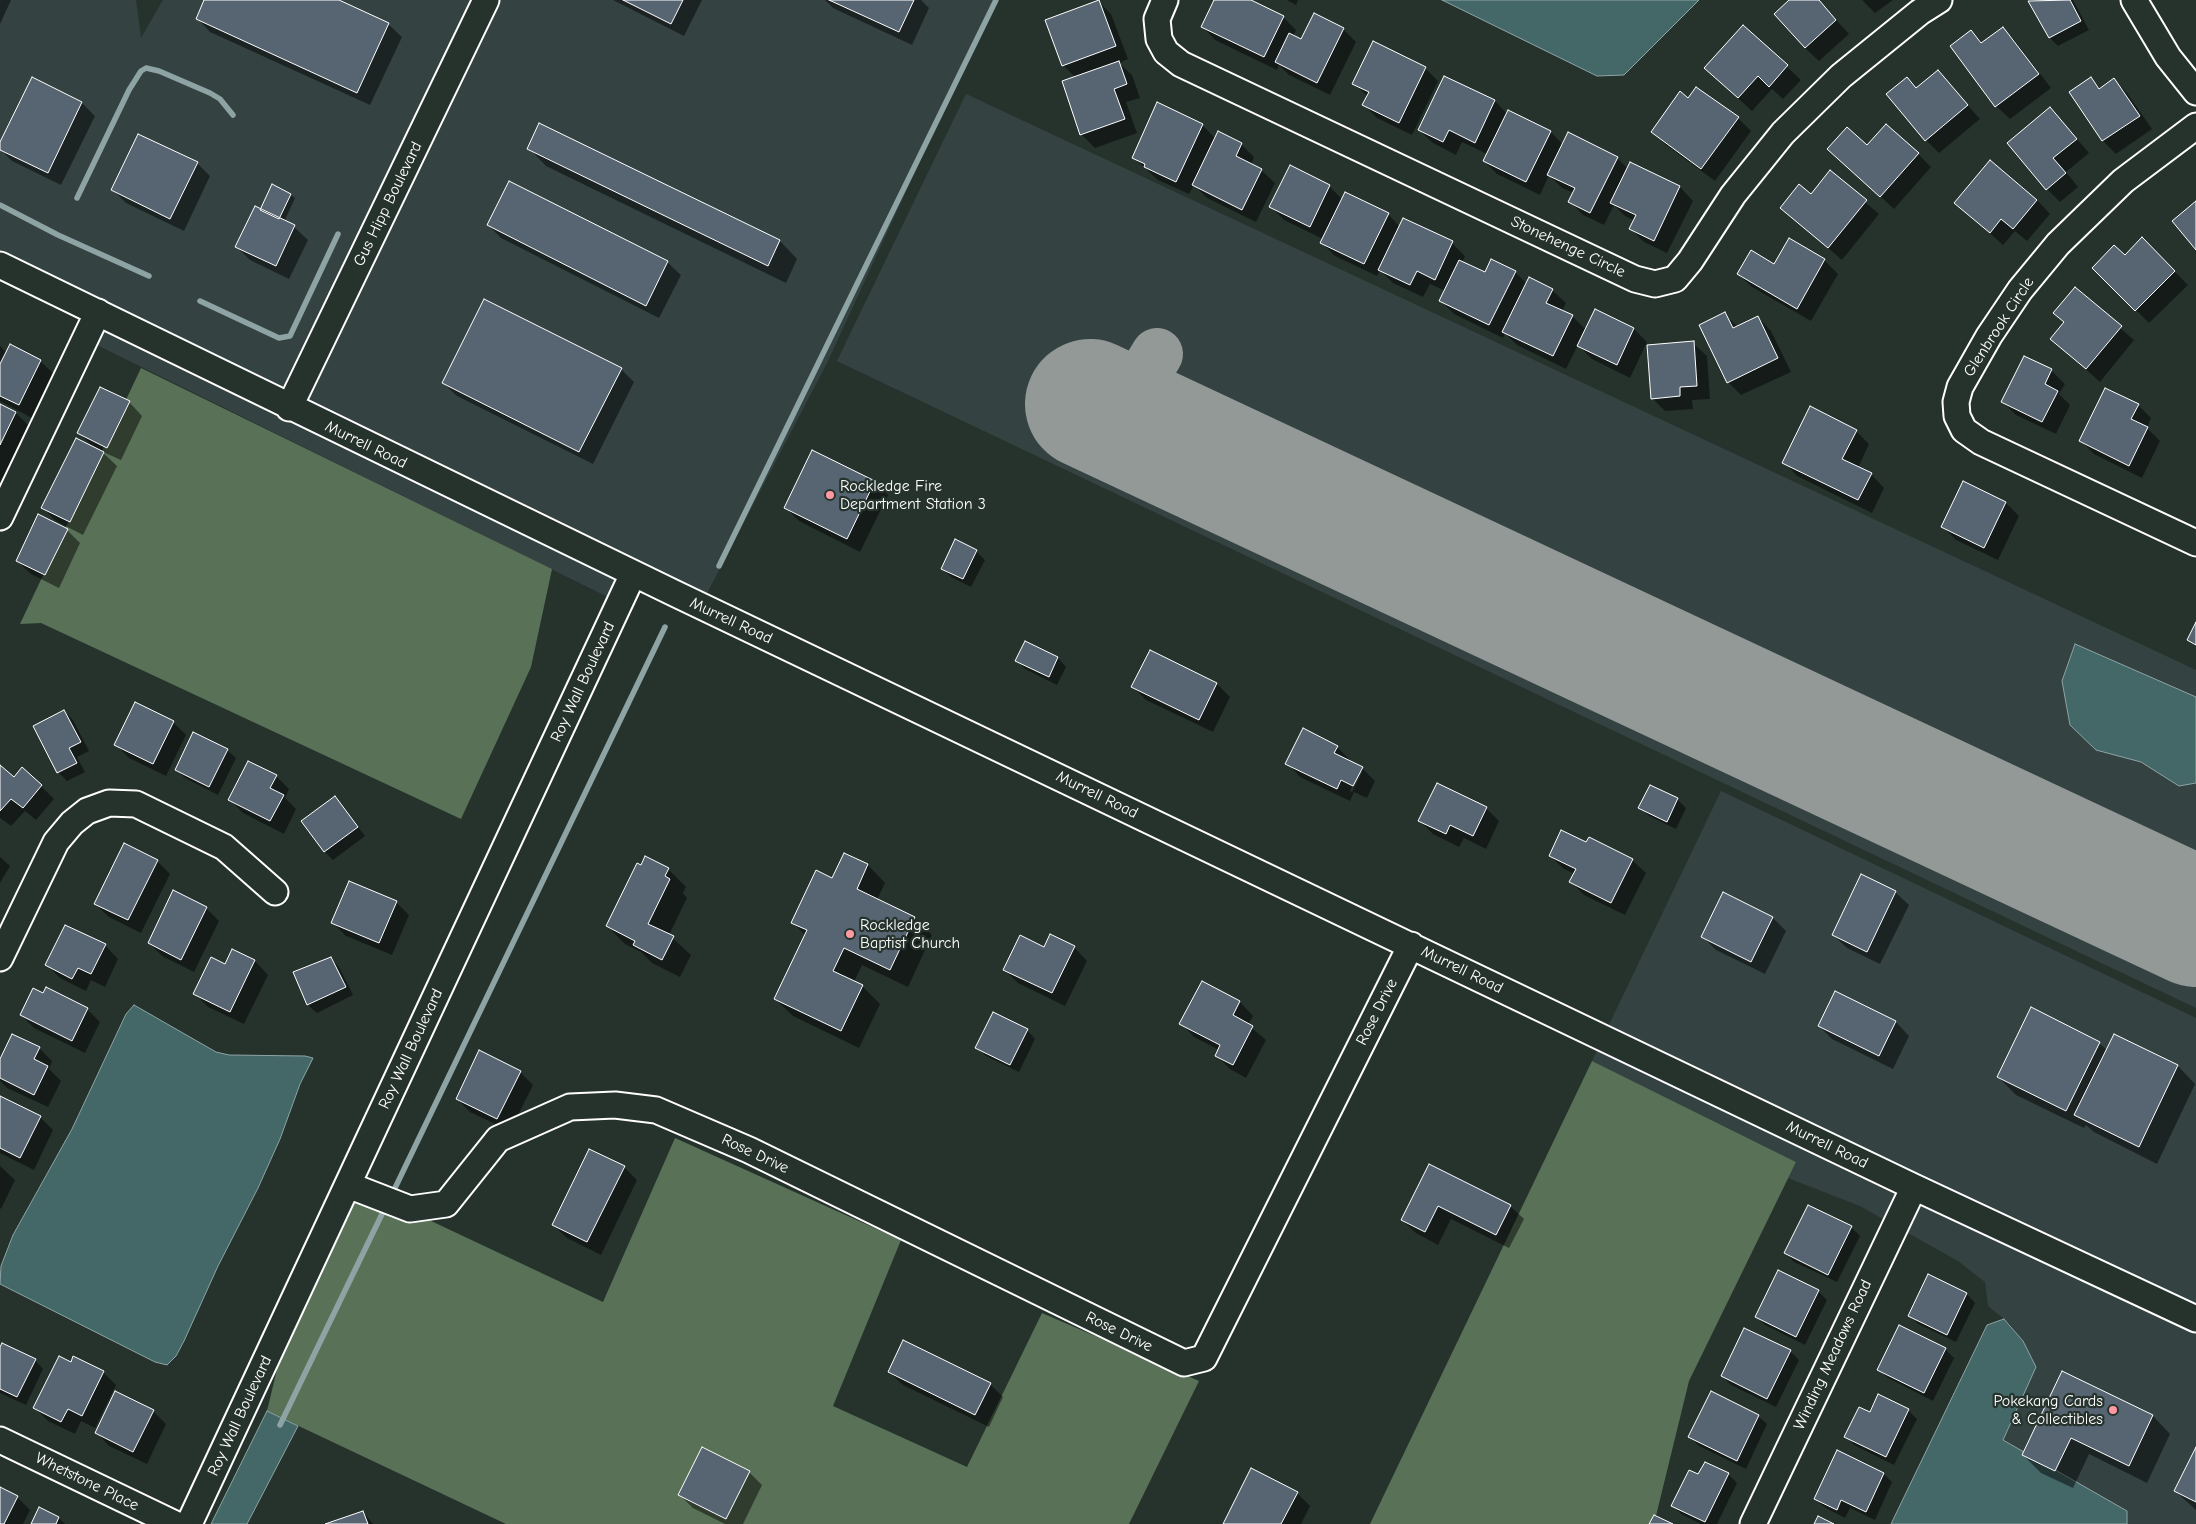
<!DOCTYPE html>
<html>
<head>
<meta charset="utf-8">
<style>
	body { margin:0 }
	canvas { display:block; background:#26332d }
</style>
</head>
<body>
<canvas width="2196" height="1524"></canvas>
<script>
const c = document.querySelector('canvas').getContext('2d');
c.lineJoin = 'round';
function paint(path, color) {
  c.fillStyle = color;
  c.fill(path, 'evenodd');
}
function poly(rows) {
  const path = new Path2D();
  for (const r of rows) {
    path.moveTo(r[0], r[1]);
    for (let i = 2; i < r.length; i += 2) path.lineTo(r[i], r[i + 1]);
  }
  return path;
}
function stroke(path, color, width, dash) {
  c.strokeStyle = color;
  c.lineWidth = width;
  c.lineCap = dash ? 'butt' : 'round';
  c.setLineDash(dash || []);
  c.stroke(path);
}
function label(font, color, halo, rows, align = 'center') {
  c.font = font + ' "Comic Neue",sans-serif';
  c.lineWidth = 4.5;
  c.setLineDash([]);
  c.textBaseline = 'middle';
  c.strokeStyle = halo;
  c.fillStyle = color;
  for (const [text, x, y, turn = 0] of rows) {
    c.save();
    c.translate(x, y);
    c.rotate((+turn || 0) * Math.PI / 180);
    c.textAlign = isNaN(turn) ? turn : align;
    if (halo) c.strokeText(text, 0, 0);
    c.fillText(text, 0, 0);
    c.restore();
  }
}
paint(poly([
	[0,0,136,0,141,38,163,0,474,0,283,394,0,254],
	[499,0,994,0,828,361,705,597,303,404],
	[966,94,2196,670,2196,1008,837,361],
	[104,326,619,578,610,598,95,344],
	[1721,791,2196,1018,2196,1308,1607,1029],
	[1599,1047,2196,1330,2196,1524,2127,1524,2127,1511,2003,1440,2036,1367,2023,1341,2009,1323,1988,1306,1985,1282,1958,1261,1860,1206,1788,1178,1796,1162,1592,1061]
]), '#354242');
paint(poly([
	[141,368,552,569,531,667,461,819,41,623,20,624],
	[1592,1061,1796,1162,1689,1381,1654,1524,1370,1524],
	[675,1138,901,1240,833,1406,967,1467,1042,1313,1199,1381,1129,1524,506,1524,267,1411,280,1357,359,1187,603,1302]
]), '#587157');
const water = poly([
	[1442,0,1699,0,1624,75,1597,76,1442,0],
	[2075,644,2196,697,2196,783,2179,786,2141,762,2096,750,2070,725,2062,681,2075,644],
	[134,1005,216,1052,229,1055,305,1056,313,1058,300,1084,280,1139,258,1188,218,1266,184,1341,176,1356,167,1365,155,1362,0,1284,1,1266,13,1235,72,1129,126,1014,134,1005],
	[2004,1319,2023,1341,2036,1367,2003,1440,2127,1511,2127,1524,1891,1524,1987,1325,2004,1319],
	[267,1411,298,1426,247,1524,211,1524,267,1411]
]);
paint(water, '#436867');
stroke(water, '#8ea4a4', 1);
paint(poly([
	[0,0,11,0,0,24],
	[206,0,336,0,388,24,402,37,370,105,210,32,197,18],
	[613,0,702,0,684,36],
	[825,0,921,0,929,8,912,45,833,8],
	[1215,0,1249,0,1283,17,1296,30,1293,36,1302,41,1343,29,1356,42,1330,95,1289,75,1279,65,1277,70,1215,40,1202,26],
	[1287,0,1298,0,1296,5],
	[1791,0,1818,0,1849,34,1819,61,1805,48],
	[1862,0,1893,0,1875,13],
	[2033,0,2073,0,2089,30,2058,46,2050,38,2030,1],
	[1098,1,1111,14,1128,59,1119,63,1132,75,1140,98,1126,102,1137,133,1095,148,1081,134,1075,77,1063,65],
	[1743,26,1801,80,1783,99,1772,89,1752,111,1719,81],
	[2003,28,2016,42,2051,88,2010,119,1996,106,1951,46,1971,31,1983,43],
	[1425,68,1438,81,1412,135,1377,118,1364,105,1368,97,1354,83],
	[1938,72,1980,119,1939,153,1926,140,1907,78,1917,89],
	[1445,77,1495,101,1507,114,1551,132,1563,145,1617,158,1628,169,1631,163,1680,187,1693,201,1667,253,1644,242,1631,229,1635,221,1625,216,1614,205,1604,225,1583,215,1570,201,1574,193,1562,188,1549,175,1540,195,1497,174,1484,161,1487,154,1462,142,1456,155,1433,143,1419,130],
	[2090,78,2101,89,2114,80,2127,93,2152,129,2116,154,2103,141,2070,92],
	[32,79,82,103,95,116,61,185,12,161,0,149,0,145],
	[1689,99,1738,118,1751,131,1715,181,1666,145,1652,132],
	[2050,108,2089,153,2066,172,2078,187,2060,202,2047,189],
	[540,125,780,241,797,259,786,283,546,166,529,148],
	[1202,125,1216,139,1241,144,1254,157,1251,165,1261,170,1275,183,1256,222,1207,198,1194,185,1189,194,1158,180,1133,157],
	[1829,149,1918,154,1931,167,1894,209],
	[197,163,210,176,184,231,126,203,113,190],
	[1830,172,1879,214,1842,260,1781,207,1811,195],
	[1329,186,1343,200,1388,214,1400,227,1452,243,1465,256,1462,263,1485,274,1515,272,1527,284,1552,290,1566,303,1562,311,1572,316,1586,330,1595,310,1634,329,1647,342,1630,378,1592,359,1578,345,1566,369,1517,345,1505,333,1503,338,1454,314,1441,301,1446,291,1430,284,1423,297,1393,283,1380,270,1377,276,1335,256,1322,243,1323,239,1284,220,1271,207],
	[291,195,295,198,284,222,294,227,308,240,289,279,250,260,237,247,261,211],
	[2037,200,2050,214,2027,241,2015,231,2003,245,1956,203],
	[488,225,667,262,681,275,659,318,501,238],
	[2142,239,2188,285,2149,323,2094,268,2125,257],
	[1789,240,1824,260,1838,274,1811,321,1752,287,1738,274,1775,265],
	[2075,289,2134,340,2100,382,2052,339,2065,323],
	[1724,314,1738,327,1758,317,1771,331,1791,372,1741,395,1728,382],
	[1693,343,1707,356,1710,399,1692,400,1693,409,1665,411,1652,398],
	[0,346,7,353,40,361,54,374,32,418,0,401],
	[2024,357,2051,370,2065,384,2059,394,2070,405,2056,434,2016,415,2003,402],
	[621,369,634,382,593,464,457,396,443,383],
	[129,402,142,416,121,460,101,451,117,466,83,535,56,521,43,508,94,448,79,433],
	[0,405,16,413,29,426,0,485],
	[2138,405,2151,418,2147,428,2160,441,2142,478,2094,454,2081,441],
	[1856,431,1869,444,1858,468,1871,474,1884,488,1872,513,1797,476,1784,462],
	[813,452,875,482,888,495,860,552,799,521,786,508],
	[1964,483,2006,503,2019,516,1998,560,1956,540,1943,527],
	[67,530,80,543,59,588,31,574,17,561],
	[976,551,985,560,971,587,951,577,943,569],
	[1026,643,1058,658,1066,667,1057,685,1025,669,1017,661],
	[1150,651,1217,684,1230,697,1213,732,1146,700,1133,687],
	[64,711,73,720,89,751,77,757,85,772,67,781,58,772,35,727],
	[173,722,186,735,166,776,129,758,116,745],
	[1337,747,1350,760,1349,762,1362,768,1375,781,1367,798,1354,792,1350,801,1300,777,1287,763],
	[1359,772,1362,772,1352,792,1350,791],
	[227,750,236,758,218,795,185,778,176,770],
	[0,766,14,779,41,786,54,799,36,820,25,811,11,826,0,818],
	[276,776,289,789,285,798,296,809,284,834,243,813,230,800],
	[1650,786,1677,799,1686,808,1676,829,1649,816,1640,807],
	[335,798,365,836,333,860,324,851],
	[1486,808,1499,821,1486,849,1464,838,1459,847,1433,834,1419,820],
	[1587,844,1632,860,1646,873,1625,915,1584,895,1571,882,1575,874,1564,869,1550,856],
	[844,854,868,865,885,883,877,900,914,918,932,935,908,987,862,965,854,982,862,986,880,1004,859,1048,793,1016,775,999,805,935,792,922,833,879],
	[0,857,10,866,0,883],
	[157,861,170,874,141,933,109,917,95,904],
	[642,866,668,869,686,887,683,893,687,898,669,935,691,955,680,977,652,963,641,952,625,944,607,926],
	[1895,892,1909,905,1880,964,1847,948,1833,935],
	[1724,894,1773,918,1786,931,1765,974,1716,950,1703,937],
	[396,902,409,915,392,955,346,936,333,923],
	[206,908,219,921,194,972,162,956,149,943],
	[105,945,118,959,105,987,91,980,86,991,60,978,47,965],
	[1074,947,1087,961,1065,1006,1018,983,1005,970,1045,948],
	[233,951,255,961,268,975,244,1024,208,1007,194,993,226,965],
	[330,958,339,967,353,995,317,1013,308,1005,295,973],
	[1202,983,1240,1002,1253,1016,1248,1025,1266,1040,1246,1078,1230,1069,1216,1055,1219,1050,1194,1037,1181,1023],
	[1835,993,1896,1022,1909,1036,1893,1069,1832,1039,1819,1026],
	[87,1009,100,1022,85,1053,34,1028,21,1015],
	[1027,1030,1035,1039,1019,1072,986,1056,977,1047],
	[2114,1036,2178,1066,2195,1084,2157,1164,2094,1132,2086,1125,2084,1128,2016,1095,1998,1077,2099,1043,2107,1050],
	[39,1048,52,1061,49,1069,61,1081,48,1107,7,1088,0,1081,0,1061],
	[520,1072,533,1085,510,1131,470,1112,457,1099],
	[0,1097,40,1117,53,1130,34,1170,0,1153],
	[1429,1165,1510,1206,1524,1219,1509,1248,1451,1219,1438,1245,1416,1233,1402,1220],
	[0,1166,15,1180,1,1209,0,1208],
	[624,1167,637,1180,601,1255,567,1238,553,1225],
	[1851,1227,1860,1236,1837,1282,1794,1262,1786,1253],
	[1928,1275,1967,1294,1975,1303,1956,1342,1918,1324,1909,1315],
	[1818,1291,1827,1300,1805,1345,1765,1325,1756,1317],
	[1945,1349,1954,1358,1933,1401,1888,1378,1879,1370],
	[0,1350,35,1360,43,1369,26,1405,0,1393],
	[1790,1351,1799,1360,1776,1407,1731,1385,1722,1376],
	[103,1372,116,1385,95,1428,81,1421,75,1434,48,1421,35,1408],
	[889,1372,990,1384,1003,1397,989,1427,903,1385],
	[2062,1373,2153,1416,2170,1434,2147,1483,2089,1454,2073,1488,2041,1473,2023,1455],
	[1908,1410,1917,1419,1894,1465,1854,1445,1846,1436,1870,1414],
	[153,1411,166,1424,147,1464,109,1446,96,1432],
	[1758,1416,1767,1424,1746,1469,1699,1446,1690,1437],
	[2196,1450,2196,1510,2175,1491],
	[749,1472,762,1485,743,1524,725,1524,693,1508,680,1495],
	[1728,1474,1737,1483,1717,1524,1701,1524,1681,1514,1673,1506,1699,1476],
	[1884,1474,1892,1482,1875,1520,1850,1508,1845,1518,1824,1507,1815,1499],
	[0,1488,17,1497,30,1510,23,1524,0,1524],
	[1297,1493,1310,1506,1301,1524,1225,1524],
	[363,1512,373,1524,329,1524],
	[59,1518,65,1524,32,1524]
]), '#0007');
stroke(poly([
	[77,198,129,90,141,71,146,68,159,71,210,93,220,99,233,115],
	[0,205,58,235,149,276],
	[200,301,279,338,290,336,338,234],
	[719,566,996,0],
	[395,1188,665,627],
	[280,1425,383,1212]
]), '#8ea4a4', 5.5);
stroke(poly([
	[1119,417,1157,354]
]), '#929996', 52);
stroke(poly([
	[1090,404,2196,922]
]), '#929996', 130);
const building = poly([
	[204,0,339,0,389,23,357,93,196,19,204,0],
	[623,0,683,0,671,24,623,0],
	[829,0,914,0,899,32,829,0],
	[1099,0,1116,46,1062,66,1045,20,1099,0],
	[1214,0,1251,0,1284,16,1264,57,1201,27,1214,0],
	[1789,0,1819,0,1836,20,1805,48,1774,14,1789,0],
	[2070,0,2081,21,2049,38,2028,1,2070,0],
	[1314,13,1344,28,1317,83,1275,62,1289,33,1301,39,1314,13],
	[1743,25,1788,65,1769,87,1758,76,1738,98,1704,68,1743,25],
	[2003,27,2039,74,1995,107,1950,46,1971,30,1981,43,2003,27],
	[1373,41,1426,67,1399,123,1362,105,1369,92,1352,84,1373,41],
	[1119,61,1127,84,1114,89,1125,119,1080,135,1062,81,1119,61],
	[1938,70,1968,105,1925,141,1886,94,1907,77,1916,88,1938,70],
	[1444,76,1495,100,1475,143,1449,130,1443,142,1418,130,1444,76],
	[32,77,82,102,48,173,0,150,0,142,32,77],
	[2091,77,2099,89,2114,78,2140,116,2102,141,2069,92,2091,77],
	[1696,87,1739,117,1701,169,1651,132,1680,91,1688,98,1696,87],
	[1157,102,1203,124,1176,182,1144,167,1145,164,1132,158,1157,102],
	[2050,107,2077,139,2053,158,2066,173,2046,190,2007,143,2050,107],
	[1508,110,1551,131,1526,182,1483,161,1508,110],
	[539,123,780,240,768,266,527,149,539,123],
	[1886,124,1919,153,1880,197,1827,149,1847,127,1867,145,1886,124],
	[1218,131,1242,143,1236,156,1262,169,1242,210,1192,185,1218,131],
	[1568,132,1618,157,1590,213,1568,202,1575,188,1547,175,1568,132],
	[138,134,198,162,170,219,111,190,138,134],
	[1990,160,2037,200,2013,229,2001,219,1990,233,1954,203,1990,160],
	[1630,162,1680,186,1654,241,1629,229,1636,215,1610,203,1630,162],
	[1290,165,1330,185,1310,227,1269,207,1290,165],
	[1830,170,1867,200,1828,248,1780,208,1799,184,1811,194,1830,170],
	[509,181,668,261,646,306,487,225,509,181],
	[272,184,291,194,279,219,260,210,272,184],
	[1345,192,1389,213,1364,264,1320,243,1345,192],
	[2196,201,2196,250,2172,221,2196,201],
	[255,206,295,225,276,266,235,247,255,206],
	[1403,218,1453,241,1435,280,1417,271,1410,285,1378,270,1403,218],
	[2142,237,2175,271,2135,311,2092,268,2114,245,2125,255,2142,237],
	[1789,238,1825,259,1797,309,1737,274,1751,250,1774,264,1789,238],
	[1491,259,1516,271,1489,325,1439,301,1459,260,1485,272,1491,259],
	[1529,277,1553,289,1546,303,1573,315,1553,356,1502,332,1529,277],
	[2075,287,2122,326,2086,369,2050,339,2064,322,2053,313,2075,287],
	[484,299,622,368,579,452,442,383,484,299],
	[1595,309,1634,328,1617,365,1577,346,1595,309],
	[1725,312,1733,328,1758,316,1778,358,1727,383,1699,325,1725,312],
	[1694,341,1697,386,1680,387,1680,396,1651,399,1647,345,1694,341],
	[10,344,41,360,19,405,0,396,0,364,10,344],
	[2024,356,2052,369,2045,384,2058,391,2042,422,2001,402,2024,356],
	[100,387,130,401,107,448,77,433,100,387],
	[2105,388,2139,404,2131,419,2148,427,2129,466,2079,441,2105,388],
	[0,404,16,412,0,445,0,404],
	[1810,406,1857,430,1842,459,1872,473,1858,500,1782,463,1810,406],
	[76,438,104,452,70,522,41,508,76,438],
	[812,450,875,481,847,539,784,508,812,450],
	[1963,481,2006,502,1984,548,1941,527,1963,481],
	[38,514,68,529,45,575,16,561,38,514],
	[955,539,977,550,963,579,941,569,955,539],
	[2196,622,2196,645,2187,640,2196,622],
	[1025,641,1058,657,1049,677,1015,661,1025,641],
	[1150,650,1217,683,1199,720,1131,687,1150,650],
	[135,702,174,721,153,764,114,745,135,702],
	[64,710,81,742,69,748,77,763,57,773,33,726,64,710],
	[1303,728,1338,746,1334,753,1363,767,1353,786,1341,780,1337,789,1285,764,1303,728],
	[193,732,228,749,209,787,175,770,193,732],
	[248,761,277,775,270,788,284,795,270,821,228,800,248,761],
	[0,765,14,777,22,767,42,785,23,808,11,799,0,811,0,765],
	[1437,783,1487,807,1473,836,1450,825,1446,834,1418,821,1437,783],
	[1650,785,1678,798,1667,822,1638,808,1650,785],
	[335,796,358,827,324,852,301,821,335,796],
	[1561,830,1586,842,1589,837,1633,859,1611,903,1569,882,1576,869,1549,856,1561,830],
	[124,843,158,860,128,920,94,904,124,843],
	[844,853,868,864,857,889,915,917,890,970,844,948,833,971,863,985,841,1031,774,999,807,930,791,923,816,870,832,878,844,853],
	[645,856,669,868,665,876,670,879,648,924,674,936,662,960,633,945,635,941,606,926,637,863,641,865,645,856],
	[1861,874,1896,891,1867,952,1832,935,1861,874],
	[349,881,397,901,379,943,331,923,349,881],
	[173,890,207,907,181,960,148,943,173,890],
	[1723,892,1773,917,1751,962,1701,937,1723,892],
	[65,925,106,944,91,974,78,968,72,979,45,965,65,925],
	[1050,934,1075,946,1052,993,1003,970,1020,935,1044,947,1050,934],
	[232,949,255,960,230,1012,193,994,211,957,225,964,232,949],
	[331,957,346,987,307,1005,293,972,331,957],
	[1202,981,1240,1001,1233,1015,1253,1026,1233,1065,1215,1056,1220,1045,1179,1024,1202,981],
	[46,987,88,1008,72,1041,20,1015,33,988,43,993,46,987],
	[1835,991,1896,1021,1879,1056,1818,1026,1835,991],
	[2031,1007,2100,1042,2066,1111,1997,1077,2031,1007],
	[993,1012,1028,1029,1010,1065,975,1048,993,1012],
	[12,1034,40,1047,34,1059,48,1066,34,1095,0,1078,0,1059,12,1034],
	[2114,1034,2178,1065,2139,1147,2074,1115,2114,1034],
	[479,1050,521,1071,497,1119,456,1099,479,1050],
	[0,1096,41,1116,20,1158,0,1148,0,1096],
	[589,1149,625,1166,587,1242,552,1225,589,1149],
	[1429,1164,1511,1205,1496,1235,1438,1206,1425,1232,1401,1220,1429,1164],
	[1808,1205,1852,1226,1828,1275,1784,1253,1808,1205],
	[1778,1270,1819,1290,1796,1337,1755,1317,1778,1270],
	[1928,1274,1967,1293,1947,1335,1908,1316,1928,1274],
	[1899,1325,1946,1348,1924,1393,1877,1370,1899,1325],
	[1744,1328,1791,1350,1767,1399,1721,1376,1744,1328],
	[903,1340,991,1383,975,1415,888,1372,903,1340],
	[2,1343,36,1359,17,1397,0,1389,0,1347,2,1343],
	[59,1356,71,1362,73,1356,104,1371,82,1416,68,1409,61,1422,33,1408,59,1356],
	[2062,1371,2153,1415,2129,1466,2071,1438,2055,1471,2022,1455,2062,1371],
	[115,1391,154,1410,133,1452,95,1433,115,1391],
	[1711,1391,1759,1415,1737,1461,1688,1437,1711,1391],
	[1878,1394,1909,1409,1886,1457,1844,1437,1859,1407,1870,1412,1878,1394],
	[702,1447,750,1471,726,1519,678,1495,702,1447],
	[2196,1447,2196,1502,2174,1491,2196,1447],
	[1837,1450,1884,1473,1866,1512,1841,1500,1837,1510,1814,1499,1837,1450],
	[1705,1462,1729,1473,1705,1522,1671,1506,1689,1470,1698,1474,1705,1462],
	[1251,1468,1298,1492,1281,1524,1223,1524,1251,1468],
	[0,1487,18,1496,4,1524,0,1524,0,1487],
	[39,1507,59,1517,56,1524,31,1524,39,1507],
	[363,1511,368,1524,325,1524,363,1511],
	[1654,1515,1673,1524,1649,1524,1654,1515],
	[1818,1516,1834,1524,1814,1524,1818,1516]
]);
paint(building, '#576572');
stroke(building, '#fff', 1);
const minor = poly([
	[1165,0,1157,19,1159,39,1166,52,1181,64,1635,279,1655,284,1675,279,1690,261,1733,195,1783,133,1841,76,1920,12,1939,0],
	[2134,0,2168,57,2196,92],
	[2196,126,2123,181,2058,244,2020,290,1989,336,1960,387,1956,402,1957,416,1964,430,1981,442,2196,543],
	[0,265,676,594,1914,1187,2196,1319],
	[289,408,486,0],
	[0,517,98,312],
	[0,958,56,842,72,823,87,811,109,803,136,804,224,847,275,892],
	[348,1185,410,1209,446,1204,498,1139,570,1107,615,1105,656,1110,749,1150,1184,1363,1204,1358,1411,945],
	[0,1440,175,1524],
	[189,1524,633,574],
	[1753,1524,1914,1187]
]);
stroke(minor, '#fff', 29);
stroke(minor, '#26332d', 25);
for (const [x, y, r, color] of [
	[830,495,5,"#ff9aa2"],
	[850,934,5,"#ff9aa2"],
	[2113,1410,5,"#ff9aa2"]
]) {
  const dot = new Path2D();
  dot.arc(x, y, r, 0, 2 * Math.PI);
  c.fillStyle = color;
  c.fill(dot);
  stroke(dot, '#26332d', 2);
}
label('16px', '#fff', '#26332d', [
	["Gus Hipp Boulevard",388,204,-64],
	["Stonehenge Circle",1568,247,25],
	["Glenbrook Circle",1999,327,-57],
	["Murrell Road",366,445,26],
	["Murrell Road",731,621,25],
	["Roy Wall Boulevard",583,682,-65],
	["Murrell Road",1097,795,26],
	["Murrell Road",1462,970,26],
	["Rose Drive",1377,1012,-63],
	["Roy Wall Boulevard",411,1049,-65],
	["Murrell Road",1827,1145,26],
	["Rose Drive",755,1154,25],
	["Rose Drive",1119,1332,26],
	["Winding Meadows Road",1833,1355,-65],
	["Roy Wall Boulevard",240,1416,-65],
	["Whetstone Place",87,1482,26]
]);
label('16px', '#fff', '#26332d', [
	["Rockledge Fire",840,486],
	["Department Station 3",840,504],
	["Rockledge",860,925],
	["Baptist Church",860,943],
	["Pokekang Cards",2103,1401,"right"],
	["& Collectibles",2103,1419,"right"]
], 'left');
</script>
</body>
</html>
